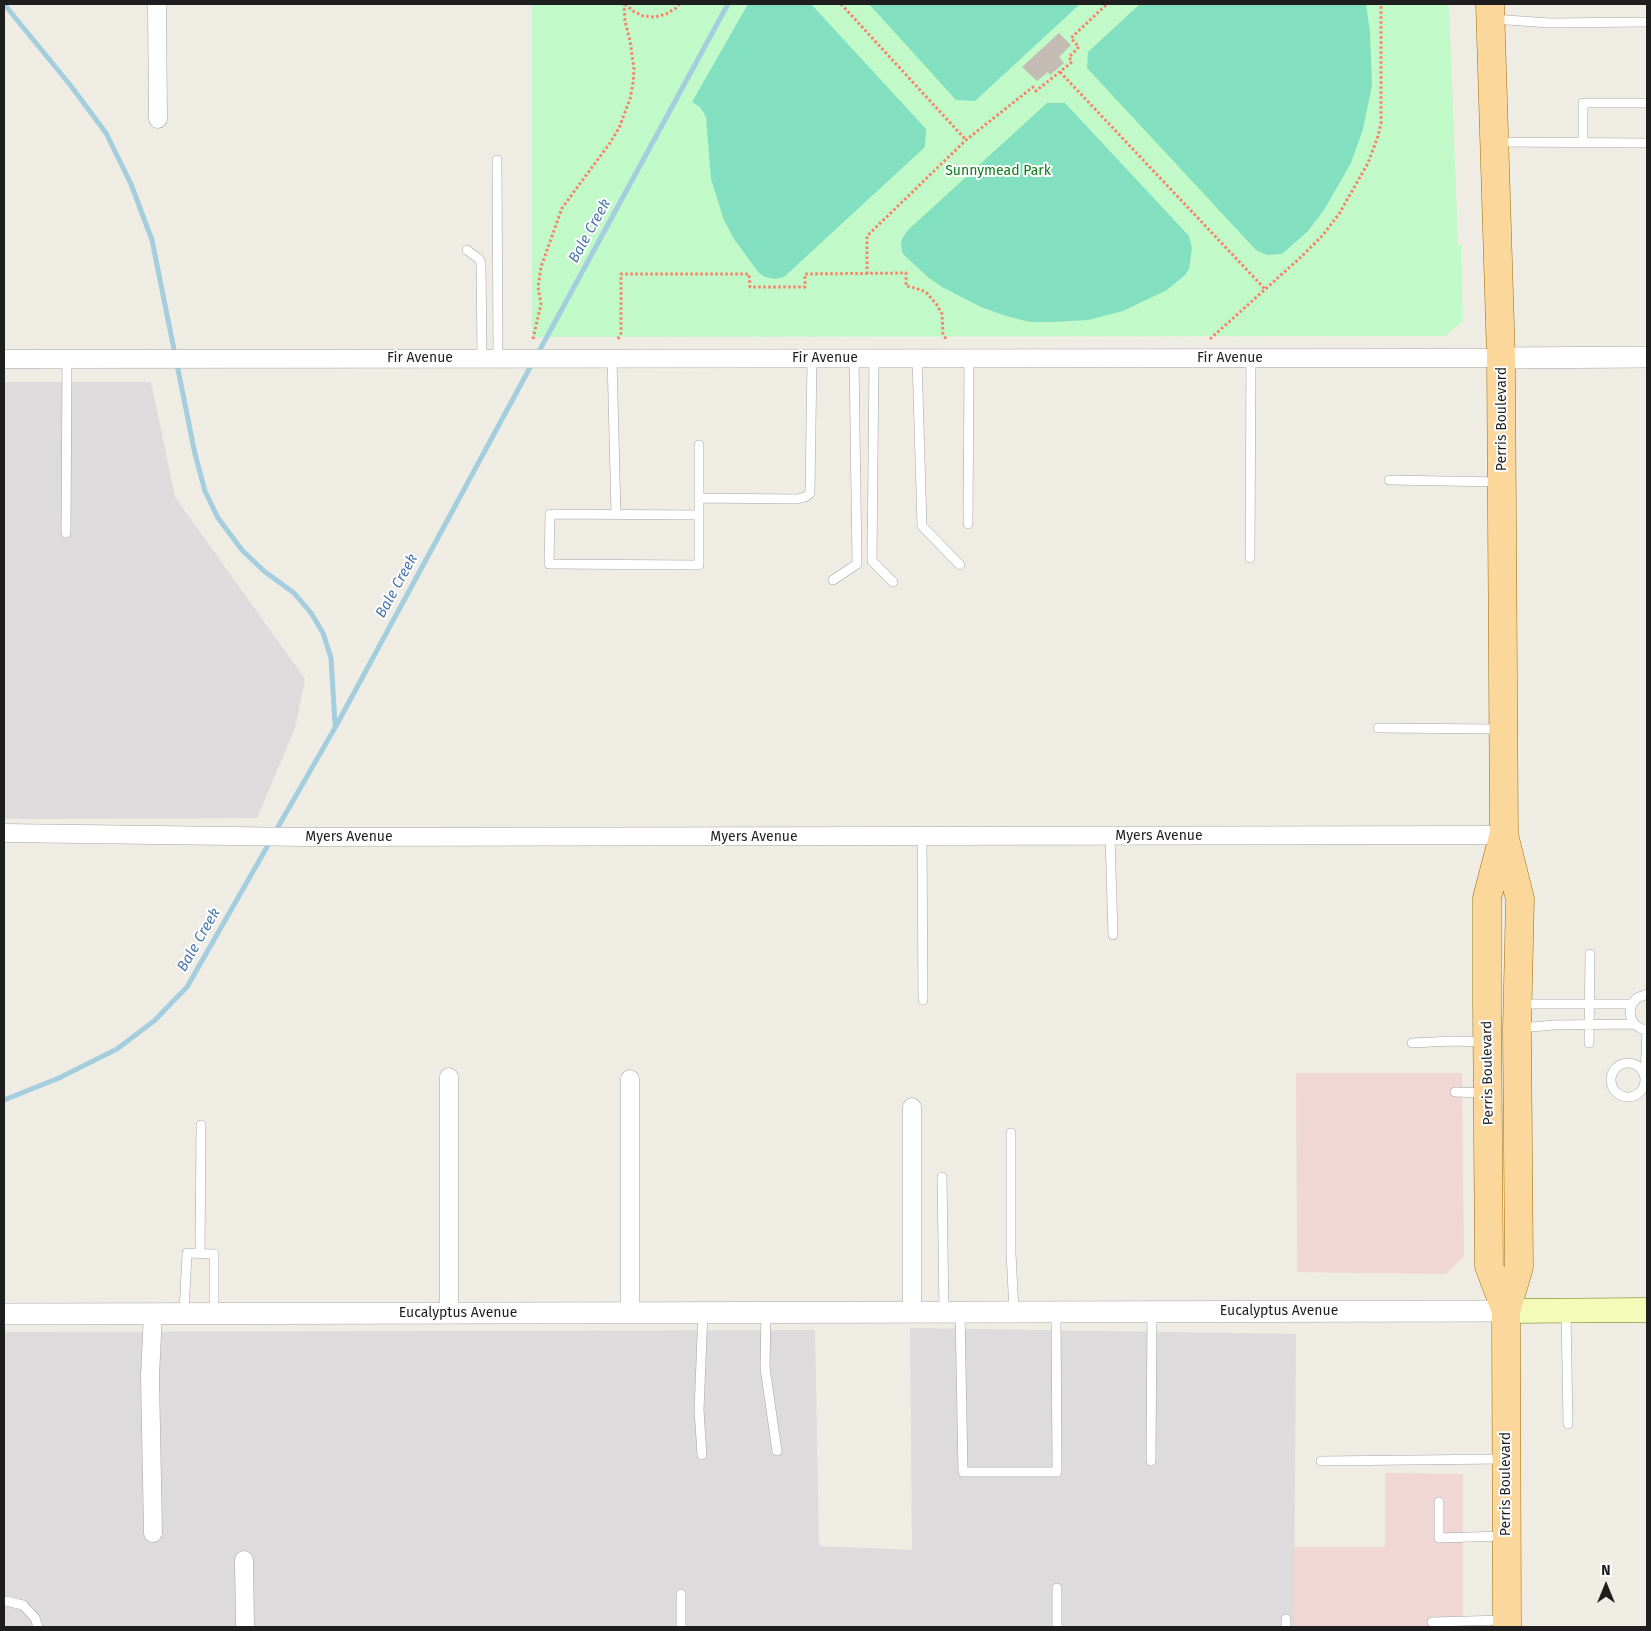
<!DOCTYPE html>
<html>
<head>
<meta charset="utf-8">
<style>
	body { margin:0 }
	#map { position:relative; width:1651px; height:1631px; overflow:hidden; background:#efece4; font-family:"Fira Sans",sans-serif }
	canvas { display:block }
	.frame { position:absolute; inset:0; border:5px solid #1e1e1e; pointer-events:none }
	.north { position:absolute; left:1581px; top:1561px; width:50px; height:50px; -webkit-text-stroke:4px #fff; paint-order:stroke; rotate:0deg; font-size:14px; font-weight:700; line-height:20px; text-align:center; color:#1e1e1e }
	.north::after { content:''; display:block; margin:auto; width:18px; height:22px; background:#1e1e1e; clip-path:polygon(50% 0,100% 100%,50% 72%,0 100%) }
</style>
</head>
<body>
<div id="map">
<canvas width="1651" height="1631"></canvas>
<div class="frame"></div>
<div class="north">N</div>
</div>
<script>
const c = document.querySelector('canvas').getContext('2d');
c.lineJoin = 'round';
function paint(path, color) {
  c.fillStyle = color;
  c.fill(path, 'evenodd');
}
function poly(rows) {
  const path = new Path2D();
  for (const r of rows) {
    if (r.length === 3) {
      path.moveTo(r[0] + r[2], r[1]);
      path.arc(r[0], r[1], r[2], 0, 2 * Math.PI);
      continue;
    }
    path.moveTo(r[0], r[1]);
    for (let i = 2; i < r.length; i += 2) path.lineTo(r[i], r[i + 1]);
  }
  return path;
}
function stroke(path, color, width, dash) {
  c.strokeStyle = color;
  c.lineWidth = width;
  c.lineCap = dash ? 'butt' : 'round';
  c.setLineDash(dash || []);
  c.stroke(path);
}
function label(font, color, halo, rows, align = 'center') {
  c.font = font + ' "Fira Sans",sans-serif';
  c.lineWidth = 4;
  c.setLineDash([]);
  c.textBaseline = 'middle';
  c.strokeStyle = halo;
  c.fillStyle = color;
  for (const [text, x, y, turn = 0] of rows) {
    c.save();
    c.translate(x, y);
    c.rotate((+turn || 0) * Math.PI / 180);
    c.textAlign = isNaN(turn) ? turn : align;
    if (halo) c.strokeText(text, 0, 0);
    c.fillText(text, 0, 0);
    c.restore();
  }
}
paint(poly([
	[4,382,151,382,175,497,305,679,295,728,257,818,4,819],
	[910,1328,1296,1334,1294,1627,4,1627,4,1332,815,1330,819,1546,912,1550]
]), '#dddbdb');
paint(poly([
	[1296,1073,1462,1073,1464,1256,1446,1274,1297,1272],
	[1385,1473,1463,1474,1463,1627,1294,1627,1294,1547,1385,1547]
]), '#f0d6d4');
paint(poly([
	[532,4,1449,4,1458,245,1461,245,1463,321,1445,336,532,337]
]), '#c1fac8');
paint(poly([
	[748,4,811,4,926,129,925,147,784,277,775,279,765,277,759,273,734,239,724,220,711,179,706,117,700,107,692,102],
	[869,4,1080,4,975,101,956,100],
	[1140,4,1366,4,1370,32,1372,85,1363,129,1351,163,1324,210,1308,231,1282,254,1267,255,1256,250,1087,68,1088,52],
	[1047,103,1065,103,1189,236,1192,248,1189,269,1185,275,1167,290,1123,311,1088,320,1053,322,1030,322,1006,316,981,307,942,287,929,278,904,255,902,252,901,243,902,239,908,230]
]), '#82dfbf');
stroke(poly([
	[4,4,71,86,106,133,131,184,152,240,195,454,205,491,218,518,242,550,264,571,294,593,311,613,323,633,331,658,335,724],
	[537,355,728,4],
	[275,832,336,726,533,362],
	[4,1100,59,1078,117,1049,154,1021,187,987,271,840]
]), '#a4cedd', 5);
paint(poly([
	[1059,33,1071,45,1059,57,1064,63,1050,75,1048,72,1037,81,1022,67]
]), '#c4bcb4');
const service = poly([
	[1493,19,1549,23,1647,22],
	[1497,142,1647,143],
	[1583,143,1583,103,1647,103],
	[497,160,498,358],
	[467,250,479,259,481,263,482,358],
	[612,358,616,514],
	[874,358,872,561,893,582],
	[917,358,922,526,960,565],
	[699,445,699,515,550,514,549,564,699,565,699,515],
	[1389,480,1499,482],
	[699,498,797,499,805,497,810,493,812,358],
	[968,524,969,358],
	[66,533,67,359],
	[1250,558,1251,358],
	[833,580,857,564,854,358],
	[1378,728,1500,729],
	[922,836,923,1000],
	[1110,836,1113,935],
	[1647,994,1637,998,1632,1004,1630,1011,1631,1018,1634,1024,1640,1028,1647,1031],
	[1521,1004,1632,1004],
	[1520,1028,1554,1025,1634,1024],
	[1412,1043,1453,1041,1484,1042],
	[1589,1043,1590,954],
	[1628,1080,17],
	[1645,1075,1647,1031],
	[1455,1092,1485,1093],
	[1011,1133,1011,1253,1014,1311],
	[942,1177,944,1311],
	[200,1253,201,1125],
	[1566,1311,1568,1424],
	[766,1312,765,1368,777,1451],
	[960,1312,963,1472,1057,1472,1056,1312],
	[184,1313,187,1253,214,1254,214,1313],
	[702,1455,699,1410,703,1312],
	[1151,1461,1152,1311],
	[1321,1461,1503,1459],
	[1439,1502,1439,1538,1504,1536],
	[1057,1588,1057,1627],
	[6,1601,23,1605,35,1618,38,1627],
	[1432,1622,1504,1620],
	[681,1627,681,1594],
	[1286,1627,1286,1619]
]);
const minor = poly([
	[157,4,158,119],
	[4,359,1501,358],
	[4,833,307,837,1504,835],
	[449,1077,449,1313],
	[630,1079,630,1312],
	[912,1107,912,1311],
	[153,1313,150,1376,153,1533],
	[244,1560,245,1627]
]);
const tertiary = poly([
	[1501,358,1647,357],
	[4,1314,1506,1311]
]);
const secondary = poly([
	[1506,1311,1647,1310]
]);
const primary = poly([
	[1490,4,1501,358,1504,835,1520,899,1517,1029,1519,1267,1506,1311,1507,1627],
	[1503,837,1487,898,1487,1004,1489,1266,1506,1311]
]);
stroke(service, '#a5a5a5', 10);
stroke(minor, '#a5a5a5', 19);
stroke(tertiary, '#a5a5a5', 22);
stroke(secondary, '#657704', 25);
stroke(primary, '#996d00', 29);
stroke(poly([
	[625,4,633,11,643,16,655,17,666,14,676,8,679,4],
	[841,4,966,140],
	[1060,72,1265,289],
	[867,274,867,236,966,140,1033,87,1036,91,1072,62,1069,57,1079,47,1071,38,1107,4],
	[533,339,541,304,538,287,541,267,562,208,610,143,619,128,630,99,633,83,634,69,630,41,625,21,624,4],
	[618,339,621,333,621,274,749,274,750,287,805,287,805,274,906,273,906,286,915,288,926,292,937,305,942,314,943,334,946,339],
	[1210,339,1301,257,1323,235,1339,214,1368,163,1378,136,1381,123,1381,4]
]), '#fb806a', 3, [2.5, 2.5]);
stroke(service, '#fff', 9);
stroke(minor, '#fff', 18);
stroke(tertiary, '#fff', 21);
stroke(secondary, '#f4fab8', 24);
stroke(primary, '#fcd79c', 28);
label('14px', '#0b7e1a', '#fff', [
	["Sunnymead Park",998,171]
]);
label('14px', '#1e1e1e', '#fff', [
	["Fir Avenue",420,358],
	["Fir Avenue",825,358],
	["Fir Avenue",1230,358],
	["Perris Boulevard",1502,419,-90],
	["Myers Avenue",1159,836],
	["Myers Avenue",349,837],
	["Myers Avenue",754,837],
	["Perris Boulevard",1488,1073,-91],
	["Eucalyptus Avenue",1279,1311],
	["Eucalyptus Avenue",458,1313],
	["Perris Boulevard",1506,1484,-90]
]);
label('italic 15px', '#4a78af', '#fff', [
	["Bale Creek",590,231,-61],
	["Bale Creek",397,586,-61],
	["Bale Creek",199,940,-60]
]);
</script>
</body>
</html>
